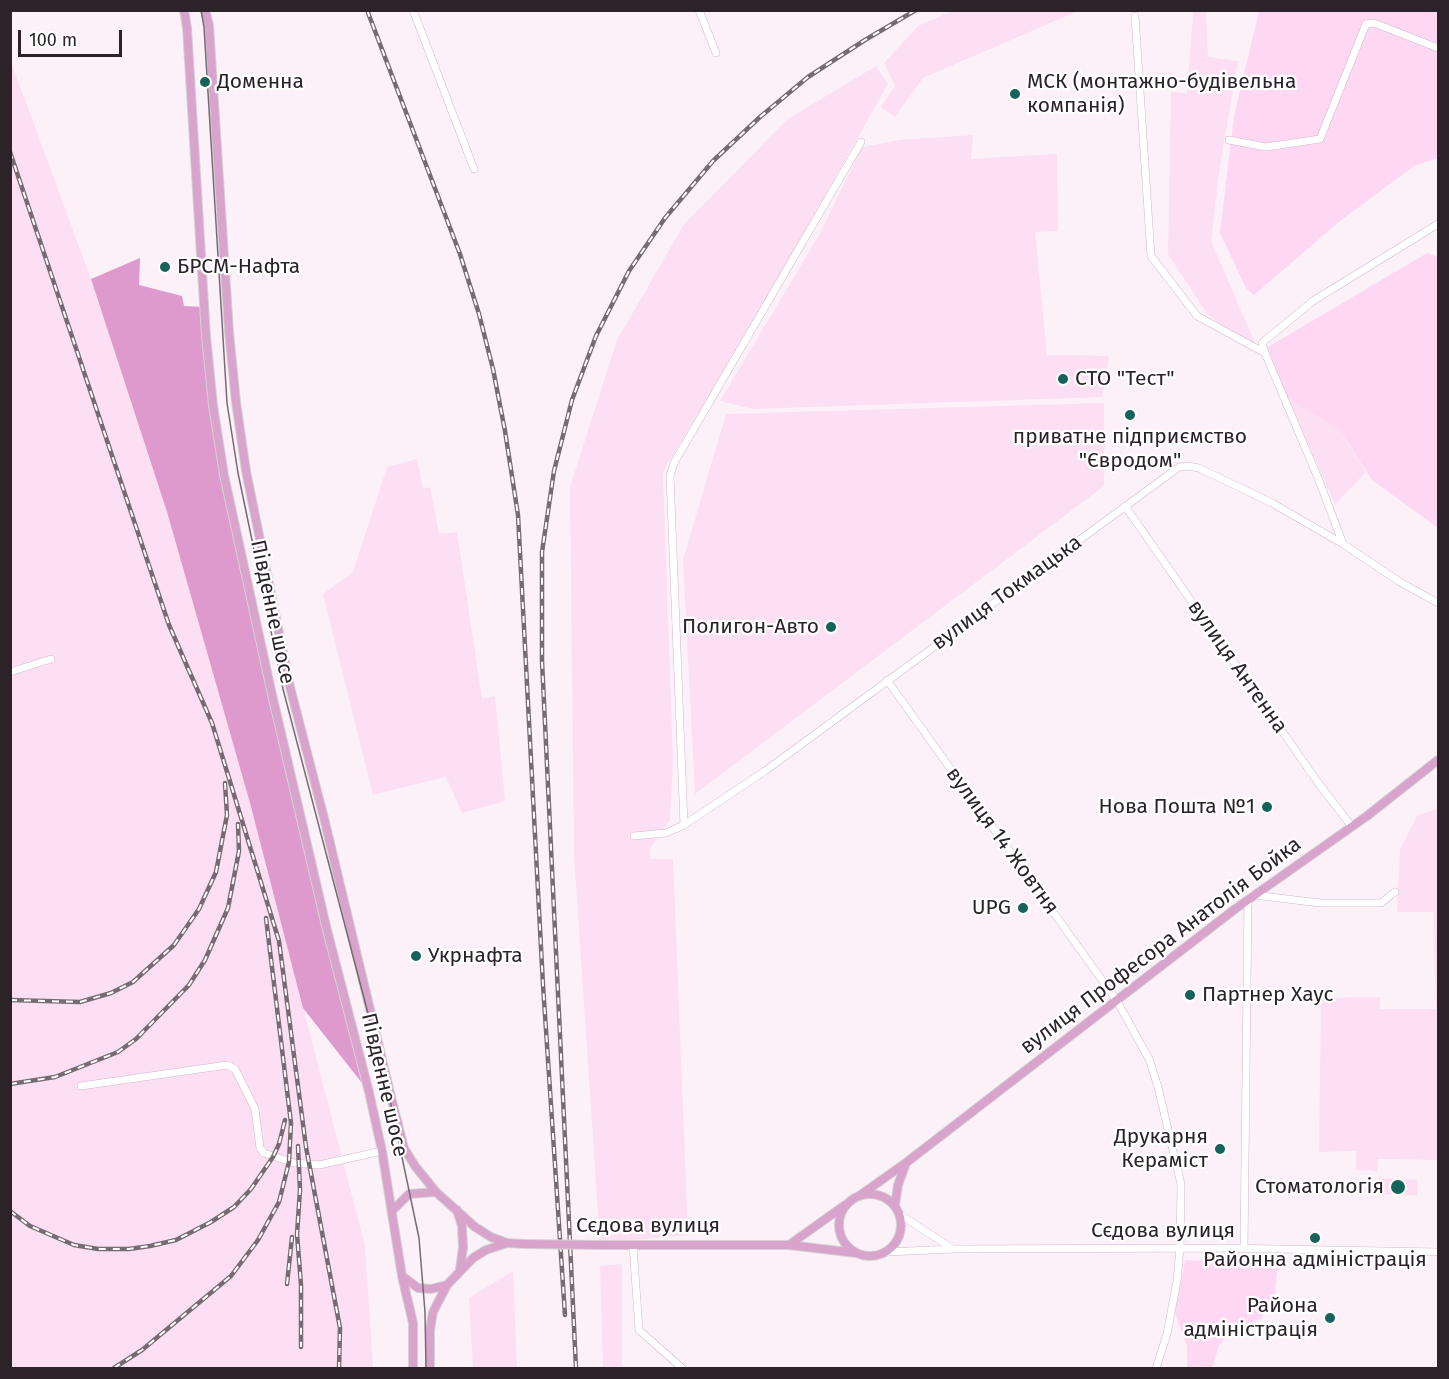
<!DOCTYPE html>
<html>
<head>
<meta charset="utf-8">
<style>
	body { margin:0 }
	#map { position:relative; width:1449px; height:1379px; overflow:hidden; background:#fcf1f9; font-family:"Fira Sans",sans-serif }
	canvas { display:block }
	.frame { position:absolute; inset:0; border:12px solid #2c2229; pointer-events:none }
	.scale { position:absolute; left:18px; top:30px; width:104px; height:27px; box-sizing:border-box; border:3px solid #2c2229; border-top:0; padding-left:8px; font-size:18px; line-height:21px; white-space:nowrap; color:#2c2229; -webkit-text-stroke:4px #fff; paint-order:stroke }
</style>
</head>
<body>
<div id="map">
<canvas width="1449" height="1379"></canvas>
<div class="frame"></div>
<div class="scale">100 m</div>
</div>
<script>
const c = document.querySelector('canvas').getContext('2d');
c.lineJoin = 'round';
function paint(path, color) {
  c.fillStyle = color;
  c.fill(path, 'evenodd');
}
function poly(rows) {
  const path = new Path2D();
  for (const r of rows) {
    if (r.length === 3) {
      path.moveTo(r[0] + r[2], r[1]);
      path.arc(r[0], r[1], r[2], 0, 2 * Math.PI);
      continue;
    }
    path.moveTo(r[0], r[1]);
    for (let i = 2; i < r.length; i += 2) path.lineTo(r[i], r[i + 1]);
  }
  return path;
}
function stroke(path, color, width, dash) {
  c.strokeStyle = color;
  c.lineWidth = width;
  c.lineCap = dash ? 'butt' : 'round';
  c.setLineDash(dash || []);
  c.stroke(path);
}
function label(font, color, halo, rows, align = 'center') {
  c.font = font + ' "Fira Sans",sans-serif';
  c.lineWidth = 4.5;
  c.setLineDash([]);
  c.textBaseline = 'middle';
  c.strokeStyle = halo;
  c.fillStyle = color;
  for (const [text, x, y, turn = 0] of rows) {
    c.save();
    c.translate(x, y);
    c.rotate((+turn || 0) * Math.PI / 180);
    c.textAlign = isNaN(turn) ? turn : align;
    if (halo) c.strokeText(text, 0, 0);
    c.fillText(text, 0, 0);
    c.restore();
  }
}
paint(poly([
	[952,11,952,10,1078,11,923,78,895,117,881,107,895,86,884,63,918,26],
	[1192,11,1206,11,1208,57,1238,61,1220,165,1211,241,1255,343,1247,346,1208,315,1168,254,1171,92,1187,93,1193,15],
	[10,59,91,279,167,512,250,803,365,1246,373,1368,11,1368],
	[876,66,888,84,772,289,663,472,673,763,670,820,649,850,651,859,673,859,688,1235,600,1243,574,855,570,487,617,340,684,224,788,119],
	[973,135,971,159,1057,154,1058,231,1035,232,1047,355,1109,356,1102,397,753,409,720,401,819,235,862,147,900,140],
	[1287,395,1339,429,1366,472,1335,505],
	[1104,403,1104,486,695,794,683,560,726,414],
	[417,459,423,489,430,487,439,534,457,532,482,699,495,696,505,801,462,813,446,777,373,795,323,594,353,572,387,467],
	[1438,808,1438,1160,1378,1159,1377,1171,1356,1170,1356,1151,1319,1152,1321,998,1380,997,1380,1009,1436,1009,1433,912,1397,912,1400,849,1417,816],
	[1379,1178,1418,1180,1417,1195,1378,1194],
	[622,1264,622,1368,603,1368,600,1266],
	[513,1271,517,1368,473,1368,469,1298]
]), '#fcdff3');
paint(poly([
	[1259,11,1438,11,1438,158,1414,166,1340,221,1254,295,1246,288,1220,233,1234,116],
	[1427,253,1438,257,1438,528,1372,480,1339,429,1282,394,1268,347],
	[1185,1260,1284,1264,1277,1272,1275,1294,1261,1319,1237,1326,1219,1345,1212,1368,1187,1368,1187,1346,1175,1314]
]), '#fed8f3');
paint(poly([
	[140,258,139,285,182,296,184,306,202,307,224,475,369,1092,303,1008,250,803,167,512,91,279]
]), '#de99cd');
const minor = poly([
	[413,10,474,169],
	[699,10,716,53],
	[1135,16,1151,256,1197,316,1265,353,1318,478,1343,544],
	[1229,140,1266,147,1320,139,1366,24,1374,23,1438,48],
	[1265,353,1262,343,1313,301,1438,224],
	[1125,506,1319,784,1352,827],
	[10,672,51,659],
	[887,680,1117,1001,1149,1059,1158,1087,1181,1184,1180,1248,1177,1281,1167,1334,1156,1368],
	[684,825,670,476,674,463,861,142],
	[634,836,666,833,684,825,765,771,1179,467,1188,466,1199,468,1272,503,1343,544,1400,582,1438,603],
	[1254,895,1320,903,1381,903,1395,892],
	[81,1086,227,1065,235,1069,255,1109,260,1148,264,1153,294,1163,319,1165,382,1151],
	[899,1214,953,1249],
	[633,1245,639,1330,682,1368],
	[1244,1248,1248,899],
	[887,1252,953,1249,1223,1248,1438,1252]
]);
const major = poly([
	[184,10,187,28,206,336,213,405,224,475,271,690,327,930,369,1092,382,1151,402,1276,413,1323,413,1368],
	[205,10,209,25,229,332,236,402,246,471,290,687,324,818,393,1105,404,1148,415,1166,436,1192],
	[870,1225,31],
	[859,1196,907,1162,1235,909,1367,816,1438,760],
	[895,1205,898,1185,906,1163],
	[393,1210,409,1194,436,1192,475,1227,491,1237,507,1243,525,1244],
	[457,1210,462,1226,463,1248,460,1269],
	[599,1245,789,1245,856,1253],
	[789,1245,845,1205],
	[402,1276,418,1288,431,1289,447,1285,473,1258,486,1250,507,1243],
	[430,1368,430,1330,433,1312,447,1285]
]);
stroke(minor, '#d2b7cb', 8);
stroke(major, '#d5d3d4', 10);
stroke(minor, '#fff', 7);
stroke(major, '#d8a4cc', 8);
stroke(poly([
	[201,10,204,27,227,403,238,473,283,689,387,1086,419,1238,425,1312,426,1368]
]), '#766b73', 1.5);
const rail = poly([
	[367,10,460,254,479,314,493,369,505,431,518,515,543,985,565,1315],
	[10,152,169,625,212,723,279,941,306,1147,340,1328,339,1368],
	[10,1000,80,1002,111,993,133,982,174,945,199,909,216,872,227,815,225,783],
	[10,1084,55,1077,118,1052,136,1039,189,985,205,960,228,908,239,851,238,824],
	[298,1146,300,1190,297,1234,301,1285,301,1347],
	[10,1211,30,1226,74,1245,98,1249,129,1249,150,1246,176,1240,211,1222,234,1207,251,1189,273,1157,279,1144,285,1120],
	[287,1284,292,1237],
	[114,1368,142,1350,231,1276,258,1240,279,1202,289,1162,291,1123,266,918],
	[576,1368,542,661,542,552,554,471,572,400,596,336,629,271,665,218,713,161,760,117,808,77,865,40,916,10]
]);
stroke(rail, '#766b73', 4.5);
stroke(rail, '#fff', 2, [7]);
const majorBridge = poly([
	[525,1244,599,1245]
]);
stroke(majorBridge, '#d5d3d4', 10, []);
stroke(majorBridge, '#d8a4cc', 8);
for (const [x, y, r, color] of [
	[205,82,6,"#16635c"],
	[1015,94,6,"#16635c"],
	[165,267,6,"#16635c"],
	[1063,379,6,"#16635c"],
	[1130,415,6,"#16635c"],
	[831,627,6,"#16635c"],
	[1267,807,6,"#16635c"],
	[1023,908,6,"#16635c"],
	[416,956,6,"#16635c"],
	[1190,995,6,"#16635c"],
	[1220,1149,6,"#16635c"],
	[1398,1187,8,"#16635c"],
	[1315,1238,6,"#16635c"],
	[1330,1318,6,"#16635c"]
]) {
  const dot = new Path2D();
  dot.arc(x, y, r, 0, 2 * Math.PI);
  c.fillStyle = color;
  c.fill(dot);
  stroke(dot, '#fff', 2);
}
label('21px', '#2c2229', '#fff', [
	["Доменна",217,82],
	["МСК (монтажно-будівельна",1027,82],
	["компанія)",1027,106],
	["БРСМ-Нафта",177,267],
	["СТО \"Тест\"",1075,379],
	["приватне підприємство",1130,437,"center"],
	["\"Євродом\"",1130,461,"center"],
	["Полигон-Авто",819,627,"right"],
	["Нова Пошта №1",1255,807,"right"],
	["UPG",1011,908,"right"],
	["Укрнафта",428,956],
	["Партнер Хаус",1202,995],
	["Друкарня",1208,1137,"right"],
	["Кераміст",1208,1161,"right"],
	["Стоматологія",1384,1187,"right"],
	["Районна адміністрація",1315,1260,"center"],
	["Района",1318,1306,"right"],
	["адміністрація",1318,1330,"right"]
], 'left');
label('21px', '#2c2229', '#fff', [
	["вулиця Токмацька",1007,593,-36],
	["Південне шосе",272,612,78],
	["вулиця Антенна",1237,667,55],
	["вулиця 14 Жовтня",1002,841,54],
	["вулиця Професора Анатолія Бойка",1161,946,-37],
	["Південне шосе",384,1085,77],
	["Сєдова вулиця",648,1226],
	["Сєдова вулиця",1163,1231]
]);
</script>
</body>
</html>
